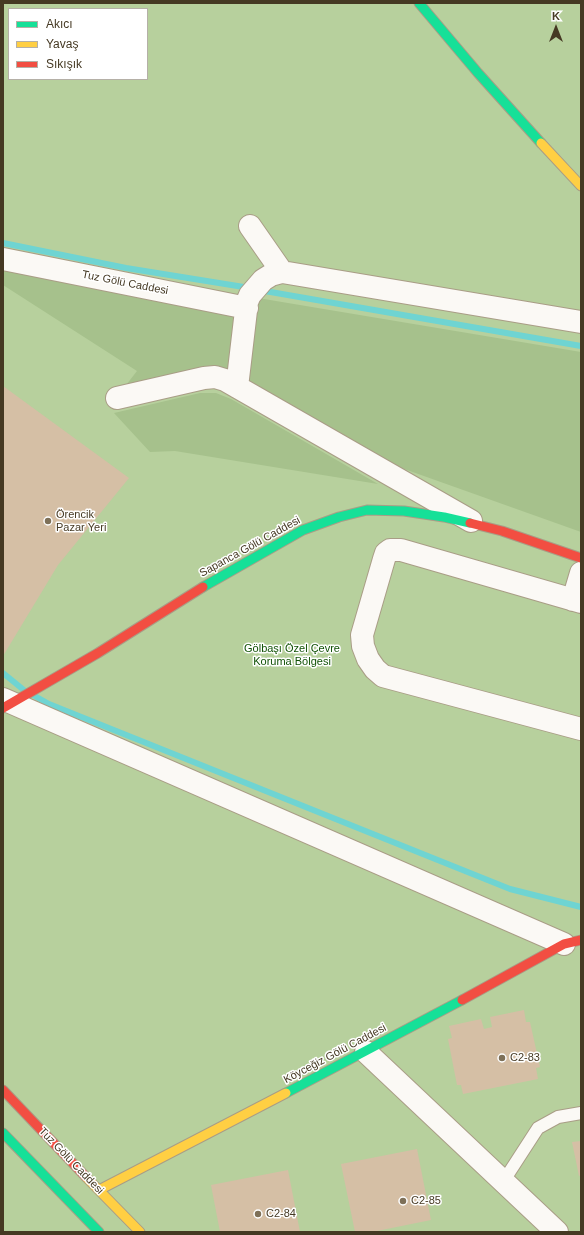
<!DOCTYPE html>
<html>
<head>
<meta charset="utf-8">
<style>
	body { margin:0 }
	#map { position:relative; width:584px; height:1235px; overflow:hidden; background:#e7d7ba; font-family:Helvetica,sans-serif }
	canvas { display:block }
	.frame { position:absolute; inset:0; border:4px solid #453923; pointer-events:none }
	.legend { position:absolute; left:8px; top:8px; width:140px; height:72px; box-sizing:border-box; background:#fff; border:1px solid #b5b0a7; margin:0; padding:5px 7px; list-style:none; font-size:12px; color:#453923 }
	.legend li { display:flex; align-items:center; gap:8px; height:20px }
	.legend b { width:20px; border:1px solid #b5b0a7 }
	.north { position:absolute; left:536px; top:8px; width:40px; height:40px; -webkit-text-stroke:3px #fff; paint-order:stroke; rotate:0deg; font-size:11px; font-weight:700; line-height:16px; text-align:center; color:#453923 }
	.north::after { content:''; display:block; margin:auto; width:14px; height:18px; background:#453923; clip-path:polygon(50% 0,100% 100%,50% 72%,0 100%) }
</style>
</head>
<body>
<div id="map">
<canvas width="584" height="1235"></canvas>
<div class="frame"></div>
<ul class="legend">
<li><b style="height:5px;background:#16e098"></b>Akıcı</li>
<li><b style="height:5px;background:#ffcf43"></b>Yavaş</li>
<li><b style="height:5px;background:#f24e42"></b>Sıkışık</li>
</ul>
<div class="north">K</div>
</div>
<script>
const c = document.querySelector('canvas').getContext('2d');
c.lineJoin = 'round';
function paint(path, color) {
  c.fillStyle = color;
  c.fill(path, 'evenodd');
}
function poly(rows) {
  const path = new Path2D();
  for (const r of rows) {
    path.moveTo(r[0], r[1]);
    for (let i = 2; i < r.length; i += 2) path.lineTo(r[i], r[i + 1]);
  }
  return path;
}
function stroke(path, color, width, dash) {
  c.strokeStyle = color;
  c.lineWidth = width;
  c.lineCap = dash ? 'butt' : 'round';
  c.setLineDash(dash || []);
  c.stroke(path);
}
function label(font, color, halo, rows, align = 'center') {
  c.font = font + ' Helvetica,sans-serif';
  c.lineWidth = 3;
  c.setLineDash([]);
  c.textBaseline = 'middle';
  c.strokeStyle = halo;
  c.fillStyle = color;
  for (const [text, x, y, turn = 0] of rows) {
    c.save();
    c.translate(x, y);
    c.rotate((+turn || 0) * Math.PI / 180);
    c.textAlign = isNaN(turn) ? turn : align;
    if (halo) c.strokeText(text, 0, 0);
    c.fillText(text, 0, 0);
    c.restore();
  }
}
paint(poly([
	[3,3,581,3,581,1232,3,1232],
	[9,9,147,9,147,79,9,79]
]), '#b7d09d');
paint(poly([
	[3,266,240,315,232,373,123,389,137,371,3,285],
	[258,298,581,352,581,532,393,465,245,381],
	[200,393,216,393,231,399,378,484,175,451,150,452,114,413]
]), '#a6c18c');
stroke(poly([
	[3,243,126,268,250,288],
	[259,290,581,346],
	[3,673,25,691],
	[33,695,49,704,510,889,581,907]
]), '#6fd4d2', 6);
paint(poly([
	[3,386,129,478,58,565,3,656],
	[524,1010,526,1022,530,1022,540,1067,536,1068,538,1079,463,1094,461,1085,457,1085,448,1039,452,1038,449,1026,481,1019,484,1029,492,1027,490,1017],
	[581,1141,581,1175,579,1176,572,1142],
	[417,1149,431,1220,372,1232,355,1232,341,1164],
	[288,1170,300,1232,220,1232,211,1185]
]), '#d5bfa5');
const lane = poly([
	[503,1182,538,1128,558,1117,581,1113]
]);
const street = poly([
	[250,226,282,272],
	[3,259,247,308],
	[237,387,247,302,250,295,263,280,271,275,282,272,581,322],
	[117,398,204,378,215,377,225,380,471,521],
	[573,600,581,573],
	[581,602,401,550,390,550,386,553,384,559,362,635,363,646,368,659,375,669,383,676,581,729],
	[3,699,564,944],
	[366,1052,557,1232]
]);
const fast = poly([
	[419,3,478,73,541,143],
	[203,587,303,530,339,517,367,510,404,511,444,517,470,523],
	[286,1093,462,1000],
	[3,1133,99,1232]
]);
const slow = poly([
	[541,143,581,186],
	[86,1177,140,1232],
	[99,1190,286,1093]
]);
const jam = poly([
	[470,523,502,531,581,558],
	[3,708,98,653,203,587],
	[462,1000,564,944,581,940],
	[3,1090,86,1177]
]);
stroke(lane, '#a99d86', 14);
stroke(street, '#a99d86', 24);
stroke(fast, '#a99d86', 11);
stroke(slow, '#a99d86', 11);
stroke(jam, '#a99d86', 11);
stroke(lane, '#fbf9f5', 12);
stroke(street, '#fbf9f5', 22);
stroke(fast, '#16e098', 9);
stroke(slow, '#ffcf43', 9);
stroke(jam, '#f24e42', 9);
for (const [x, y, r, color] of [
	[48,521,4,"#7e7058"],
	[502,1058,4,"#7e7058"],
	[403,1201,4,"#7e7058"],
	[258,1214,4,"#7e7058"]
]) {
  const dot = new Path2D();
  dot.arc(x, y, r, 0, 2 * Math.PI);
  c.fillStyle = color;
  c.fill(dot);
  stroke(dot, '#fff', 1.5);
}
label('11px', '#453923', '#fff', [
	["Tuz Gölü Caddesi",125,283,11],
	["Sapanca Gölü Caddesi",250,547,-29],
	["Köyceğiz Gölü Caddesi",335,1054,-28],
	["Tuz Gölü Caddesi",71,1161,46]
]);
label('11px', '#453923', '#fff', [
	["Örencik",56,515],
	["Pazar Yeri",56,528],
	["C2-83",510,1058],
	["C2-85",411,1201],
	["C2-84",266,1214]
], 'left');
label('11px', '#105105', '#fff', [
	["Gölbaşı Özel Çevre",292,649],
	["Koruma Bölgesi",292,662]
]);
</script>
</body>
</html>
